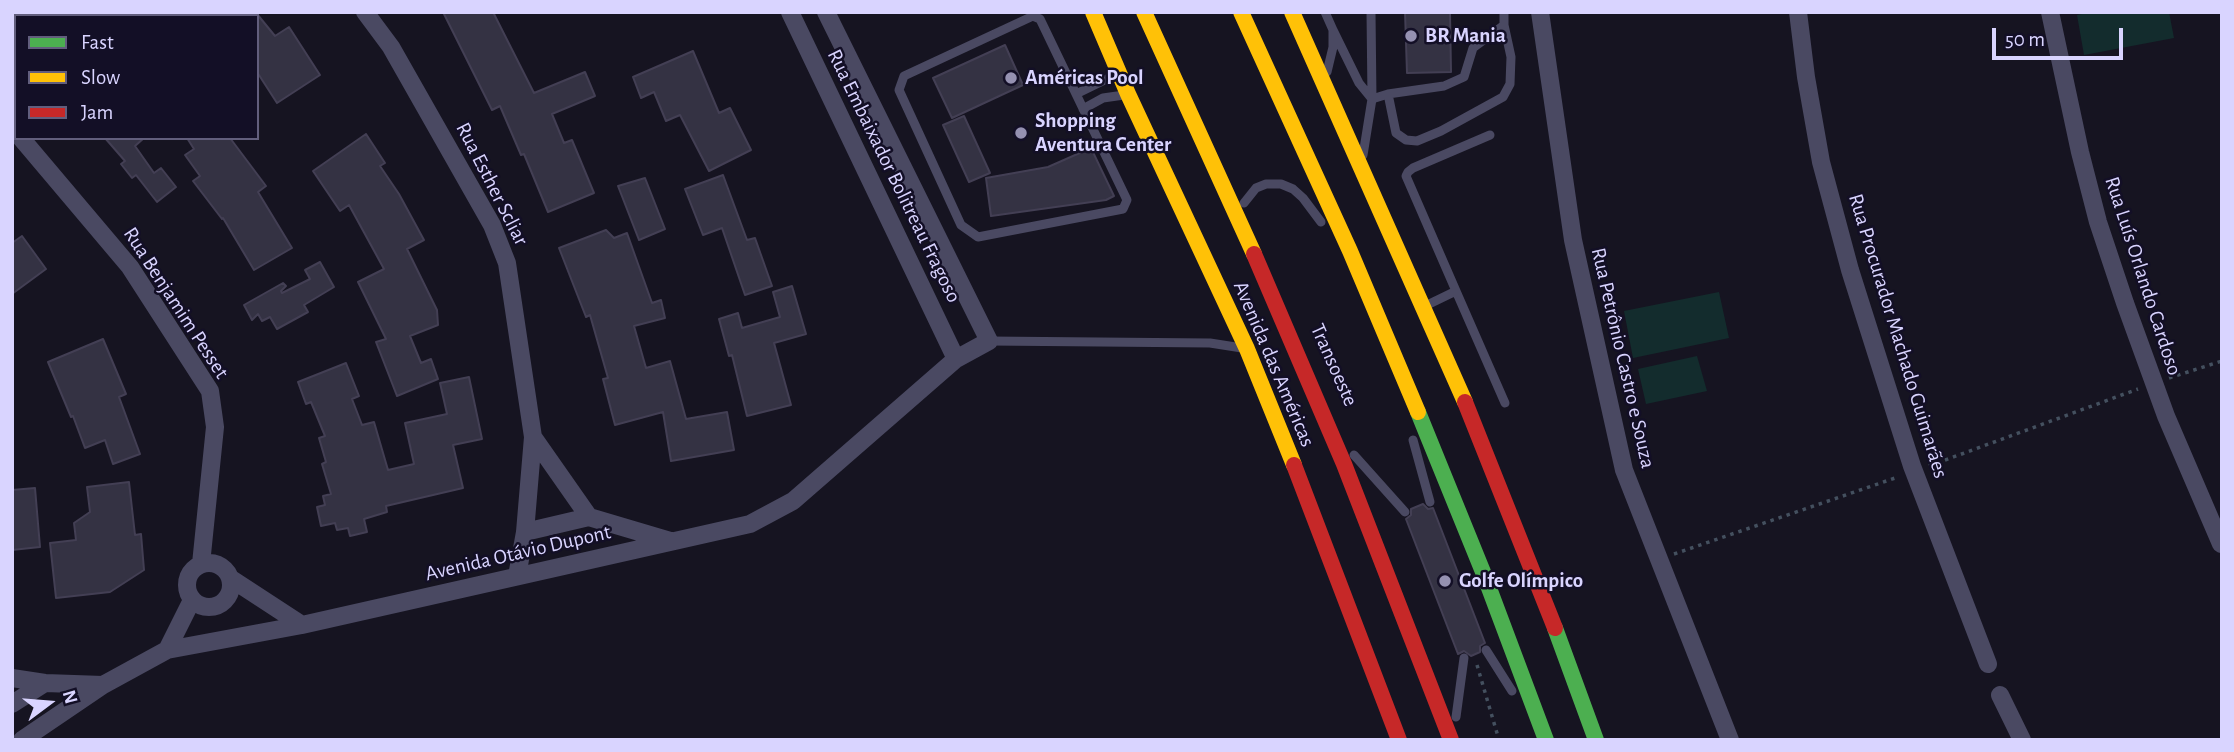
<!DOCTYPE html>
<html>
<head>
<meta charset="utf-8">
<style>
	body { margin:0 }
	#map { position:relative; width:2234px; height:752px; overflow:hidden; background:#161421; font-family:"Alegreya Sans",sans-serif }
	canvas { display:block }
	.frame { position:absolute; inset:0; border:14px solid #d9d4ff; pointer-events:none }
	.legend { position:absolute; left:14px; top:14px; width:245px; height:126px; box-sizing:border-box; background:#130f26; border:2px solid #625e7d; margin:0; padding:9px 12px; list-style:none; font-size:21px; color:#d9d4ff }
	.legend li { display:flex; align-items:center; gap:14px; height:35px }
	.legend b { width:35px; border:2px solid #625e7d }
	.north { position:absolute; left:14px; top:668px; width:70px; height:70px; -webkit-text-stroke:5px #130f26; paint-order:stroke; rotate:74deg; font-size:19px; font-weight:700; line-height:28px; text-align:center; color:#d9d4ff }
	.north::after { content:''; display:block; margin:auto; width:24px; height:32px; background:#d9d4ff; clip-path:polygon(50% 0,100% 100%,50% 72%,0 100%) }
	.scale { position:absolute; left:1992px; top:28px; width:131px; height:32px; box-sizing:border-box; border:4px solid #d9d4ff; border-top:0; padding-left:9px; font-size:21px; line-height:24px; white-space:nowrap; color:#d9d4ff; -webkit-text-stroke:5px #130f26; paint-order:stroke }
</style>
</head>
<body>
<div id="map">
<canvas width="2234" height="752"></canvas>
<div class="frame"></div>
<ul class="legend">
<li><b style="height:9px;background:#4caf50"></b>Fast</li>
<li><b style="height:9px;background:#ffc107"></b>Slow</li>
<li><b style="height:9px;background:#c62828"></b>Jam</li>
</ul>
<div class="north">N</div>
<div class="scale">50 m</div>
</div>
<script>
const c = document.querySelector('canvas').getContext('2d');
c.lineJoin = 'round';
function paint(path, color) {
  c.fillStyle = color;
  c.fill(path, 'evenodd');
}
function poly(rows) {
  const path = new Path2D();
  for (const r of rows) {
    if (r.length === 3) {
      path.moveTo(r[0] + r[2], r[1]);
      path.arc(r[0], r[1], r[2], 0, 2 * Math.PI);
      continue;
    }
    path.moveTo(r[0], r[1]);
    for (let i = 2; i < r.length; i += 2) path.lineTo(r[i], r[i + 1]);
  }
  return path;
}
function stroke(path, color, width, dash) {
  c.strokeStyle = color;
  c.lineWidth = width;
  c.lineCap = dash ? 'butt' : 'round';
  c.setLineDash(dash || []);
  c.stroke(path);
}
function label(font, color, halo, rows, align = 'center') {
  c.font = font + ' "Alegreya Sans",sans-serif';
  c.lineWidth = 5;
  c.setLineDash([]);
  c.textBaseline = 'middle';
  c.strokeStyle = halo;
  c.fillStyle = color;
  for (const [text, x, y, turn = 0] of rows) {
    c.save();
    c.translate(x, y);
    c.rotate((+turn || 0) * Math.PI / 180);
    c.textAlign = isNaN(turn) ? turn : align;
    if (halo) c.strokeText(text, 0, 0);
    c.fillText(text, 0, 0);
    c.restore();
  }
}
paint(poly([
	[2091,12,2169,12,2174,38,2084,55,2077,15],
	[1719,292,1729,338,1633,358,1624,311],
	[1697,356,1707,391,1646,404,1638,369]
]), '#132c2d');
const building = poly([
	[443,12,493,12,534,93,585,72,595,96,552,114,564,143,572,140,594,193,548,212,524,154,521,155,500,106,492,110,443,12],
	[1405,12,1450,12,1451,72,1407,73,1405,12],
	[257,14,275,36,289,27,320,75,277,103,257,72,257,14],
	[1005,45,1023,85,952,118,933,78,1005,45],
	[693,51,719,113,730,108,751,150,709,171,680,115,666,121,654,92,641,98,633,77,693,51],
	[964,116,990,173,969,182,943,125,964,116],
	[366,134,385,163,380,166,399,194,424,240,407,249,437,310,438,325,410,336,421,363,431,359,438,379,397,396,376,342,386,339,358,282,384,269,349,205,340,211,313,171,366,134],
	[105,138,144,138,135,146,154,173,161,168,176,187,157,202,136,175,132,178,121,164,125,161,105,138],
	[187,138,230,138,266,186,258,192,292,248,254,270,223,218,222,219,193,181,200,176,185,155,194,149,187,138],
	[1091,148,1114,196,1106,200,991,216,986,178,1048,167,1091,148],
	[723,175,747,240,755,238,772,286,745,295,722,228,703,235,685,189,723,175],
	[645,178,665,229,639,240,618,186,645,178],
	[606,230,614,238,627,233,652,303,661,300,665,318,634,326,646,368,670,361,686,419,727,412,734,450,671,461,663,412,615,425,603,379,608,378,590,315,586,317,559,248,606,230],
	[22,236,46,269,12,294,12,243,22,236],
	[320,262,334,287,304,305,308,312,277,329,270,317,262,321,258,314,252,320,244,305,283,283,286,286,281,291,282,293,310,279,305,270,320,262],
	[792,286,806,334,774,343,791,405,747,416,732,355,729,356,719,319,738,313,742,328,780,317,773,292,792,286],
	[103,339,126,394,119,397,140,454,113,464,105,440,85,448,73,416,71,417,48,362,103,339],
	[346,363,359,396,352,399,362,425,374,422,388,470,414,464,405,423,447,414,440,383,469,377,482,439,453,445,463,488,386,506,387,512,364,519,367,532,350,536,348,528,337,530,335,523,321,526,317,507,325,505,323,496,331,494,322,464,326,462,319,438,325,436,311,402,306,404,298,382,346,363],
	[129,482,135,535,141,534,144,570,110,592,56,598,50,543,76,540,74,523,90,512,87,487,129,482],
	[35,488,40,547,12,550,12,490,35,488],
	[1423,504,1428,509,1433,508,1485,643,1480,646,1480,652,1471,656,1464,651,1458,654,1406,519,1411,515,1411,509,1423,504]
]);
paint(building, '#343243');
stroke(building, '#433f54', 2);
stroke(poly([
	[70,16,75,12],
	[12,63,16,62],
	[2169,378,2222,361],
	[1929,466,2138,389],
	[1674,554,1898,477],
	[1477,665,1499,740]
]), '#44505f', 3.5, [3.5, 5]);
stroke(poly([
	[1325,12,1333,30,1333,47,1327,72],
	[1033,16,1040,19,1127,200,1123,209,978,237,961,225,899,90,904,76,1033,16],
	[1333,30,1359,83,1372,99,1388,94,1444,86,1464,77,1473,48,1504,25],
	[1076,94,1115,75],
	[1388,94,1396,133,1406,140,1417,141,1441,131,1503,97,1510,84,1511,57,1504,25,1504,12],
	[1083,109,1103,98,1124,95],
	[1363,155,1372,99,1371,12],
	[1244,203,1256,188,1266,184,1281,184,1293,189,1303,198,1321,222],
	[1456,291,1406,176,1408,172,1413,168,1490,135],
	[1425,306,1456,291,1505,403],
	[989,341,1210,343,1242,348],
	[1413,440,1430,502],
	[1354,455,1405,512],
	[1486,650,1512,691],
	[1456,717,1464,658]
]), '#4a4962', 9);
stroke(poly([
	[365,12,391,47,492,225,507,263,533,437,525,532,517,576],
	[790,12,956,359],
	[1540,12,1573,240,1624,470,1730,740],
	[1798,12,1806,77,1821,162,1850,270,1912,466,1988,664],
	[2050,12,2080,152,2098,222,2125,303,2166,416,2221,544],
	[21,138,130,267,210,391,215,427,201,564],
	[533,437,589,517,670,541],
	[525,532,589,517],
	[209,585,22],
	[230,578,302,625],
	[167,650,192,600],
	[12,678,45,683,103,685],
	[2000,695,2022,740],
	[12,704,45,683],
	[22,740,103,685,167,650,302,625,750,524,793,501,956,359,989,341,826,12]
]), '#4a4962', 18);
stroke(poly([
	[1418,412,1483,572,1546,740],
	[1555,628,1596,740]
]), '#4caf50', 16);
stroke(poly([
	[1093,12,1128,94,1247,349,1294,465],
	[1144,12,1254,254],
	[1241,12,1350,251,1418,412],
	[1292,12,1465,402]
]), '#ffc107', 16);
stroke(poly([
	[1254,254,1344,464,1451,740],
	[1465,402,1555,628],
	[1294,465,1399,740]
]), '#c62828', 16);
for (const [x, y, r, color] of [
	[1411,36,7,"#9591b1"],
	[1011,78,7,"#9591b1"],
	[1021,133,7,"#9591b1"],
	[1445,581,7,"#9591b1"]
]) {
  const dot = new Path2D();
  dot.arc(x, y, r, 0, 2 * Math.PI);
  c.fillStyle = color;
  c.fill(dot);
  stroke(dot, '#130f26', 2.5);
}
label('bold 21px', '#d9d4ff', '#130f26', [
	["BR Mania",1425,36],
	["Américas Pool",1025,78],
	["Shopping",1035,121],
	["Aventura Center",1035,145],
	["Golfe Olímpico",1459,581]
], 'left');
label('21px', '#d9d4ff', '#130f26', [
	["Rua Embaixador Bolitreau Fragoso",894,176,64],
	["Rua Esther Scliar",492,184,63],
	["Rua Luís Orlando Cardoso",2143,276,72],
	["Rua Benjamim Pesset",176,303,57],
	["Rua Procurador Machado Guimarães",1898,336,73],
	["Rua Petrônio Castro e Souza",1623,358,77],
	["Avenida das Américas",1274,364,67],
	["Transoeste",1334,365,66],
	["Avenida Otávio Dupont",518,553,-13]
]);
</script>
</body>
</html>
